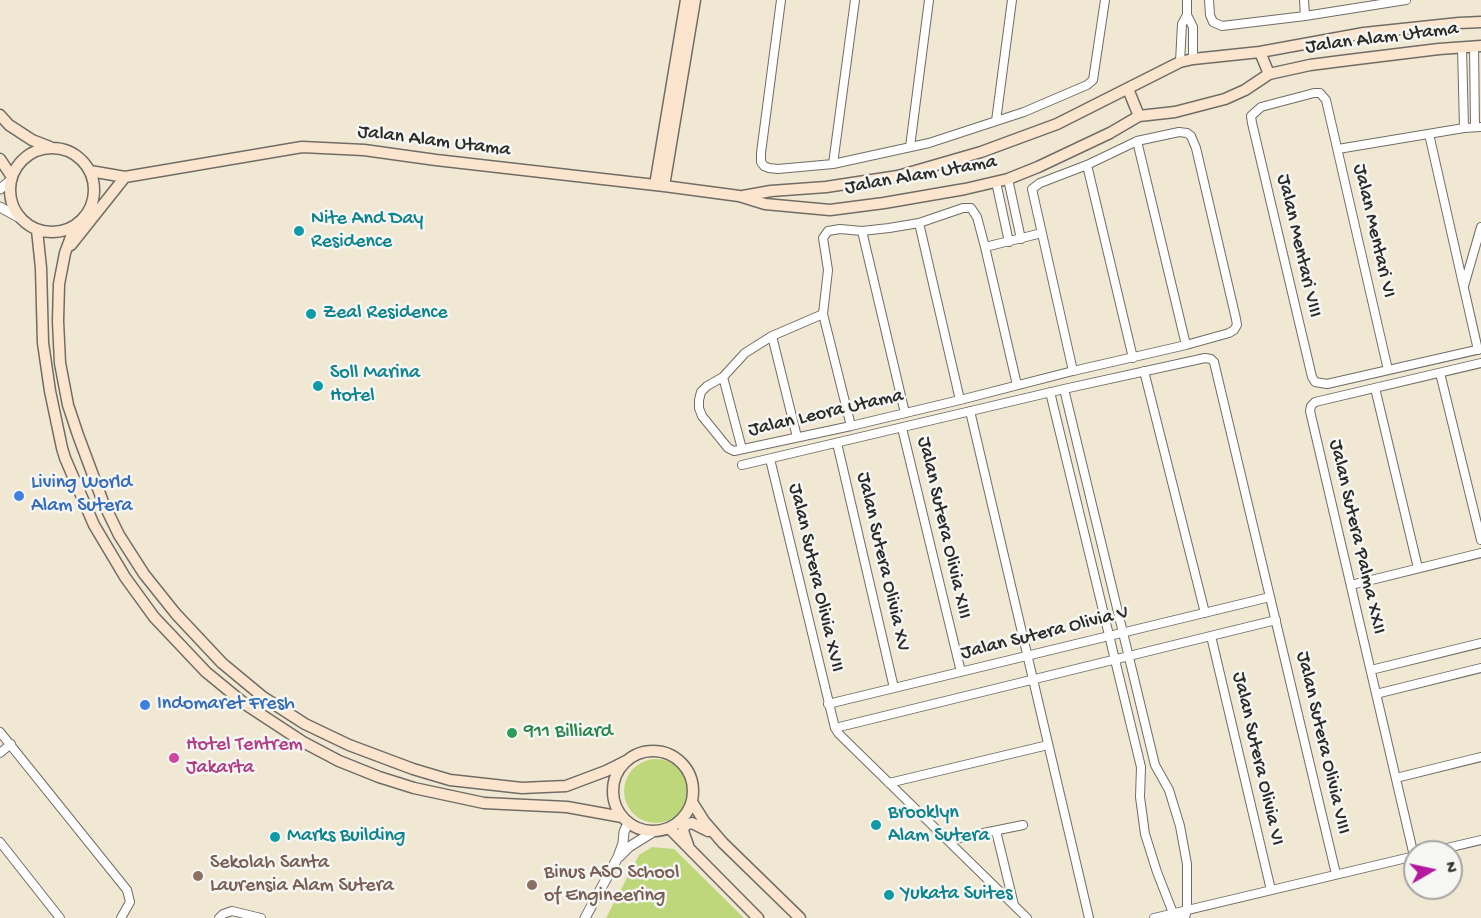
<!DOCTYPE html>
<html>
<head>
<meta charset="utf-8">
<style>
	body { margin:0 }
	#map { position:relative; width:1481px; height:918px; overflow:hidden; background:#f1e8d4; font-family:"Gochi Hand",sans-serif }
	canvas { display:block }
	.north { position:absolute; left:1403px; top:840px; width:60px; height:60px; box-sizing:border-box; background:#f6f6f2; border:2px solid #a5a5a2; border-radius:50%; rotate:81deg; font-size:16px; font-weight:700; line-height:24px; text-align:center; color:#2b2b2b }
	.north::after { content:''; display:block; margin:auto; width:21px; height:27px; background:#b5179e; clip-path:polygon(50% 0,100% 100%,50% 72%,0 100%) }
</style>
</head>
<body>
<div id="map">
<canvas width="1481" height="918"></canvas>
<div class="north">N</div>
</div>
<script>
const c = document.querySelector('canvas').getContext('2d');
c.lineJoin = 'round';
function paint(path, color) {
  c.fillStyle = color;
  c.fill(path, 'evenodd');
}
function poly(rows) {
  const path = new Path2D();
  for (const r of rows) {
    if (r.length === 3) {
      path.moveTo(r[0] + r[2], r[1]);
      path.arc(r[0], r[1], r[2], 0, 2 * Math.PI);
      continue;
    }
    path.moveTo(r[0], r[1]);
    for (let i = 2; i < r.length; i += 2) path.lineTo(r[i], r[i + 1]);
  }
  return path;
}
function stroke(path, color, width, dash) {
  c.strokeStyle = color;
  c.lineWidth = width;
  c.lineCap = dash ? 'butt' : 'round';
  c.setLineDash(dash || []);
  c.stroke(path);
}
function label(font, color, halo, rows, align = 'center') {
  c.font = font + ' "Gochi Hand",sans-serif';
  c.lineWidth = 5;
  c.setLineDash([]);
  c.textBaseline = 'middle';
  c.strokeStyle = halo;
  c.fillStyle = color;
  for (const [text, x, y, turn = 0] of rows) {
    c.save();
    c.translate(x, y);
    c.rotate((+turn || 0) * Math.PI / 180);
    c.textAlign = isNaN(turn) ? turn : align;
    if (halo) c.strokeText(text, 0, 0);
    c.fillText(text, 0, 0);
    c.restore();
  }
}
paint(poly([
	[656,791,32],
	[652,847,674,849,744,918,606,918,639,855]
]), '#bfd77b');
const minor = poly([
	[781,0,761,153,761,162,764,166,769,168,778,169,833,164,929,143,1024,112,1087,85,1093,80,1105,0],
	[1187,0,1187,15,1193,27,1193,59],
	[1209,0,1210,15,1213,22,1222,26,1305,16,1406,0],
	[1304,0,1305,16],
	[1474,46,1475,127],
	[1462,47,1464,128],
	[1180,62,1182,24,1187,15],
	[996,121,1012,0],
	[1429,134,1478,350],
	[1137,141,1186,345],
	[910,147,929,0],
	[1338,149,1464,128,1481,127],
	[833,164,855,0],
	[1087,165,1133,358],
	[1008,179,1021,239],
	[996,182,1009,242],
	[919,223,960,400],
	[862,231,905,413],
	[985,247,1042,233],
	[1464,286,1481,227],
	[823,314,851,426],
	[772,336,797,437],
	[1388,370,1326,100,1320,93,1314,93,1261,107,1251,116,1252,123,1312,377,1315,382,1327,384,1481,349],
	[1144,371,1205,613],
	[1440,373,1481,540],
	[723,377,742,449],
	[1017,385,985,247,977,217,971,208,963,208,919,223,889,228,862,231,840,229,828,231,823,238,828,270,823,314,772,336,745,353,723,377,707,386,701,392,699,400,699,408,702,416,728,448,734,451,851,426,960,400,1073,371,1186,345,1229,333,1234,330,1237,325,1236,319,1196,148,1191,136,1187,133,1179,132,1137,141,1087,165,1040,183,1032,189,1073,371],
	[1375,388,1418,568],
	[1064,389,1155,765,1169,790,1180,826,1187,864,1187,909,1185,918],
	[1050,392,1141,767,1140,797,1145,834,1157,872,1173,913,1178,918],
	[970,411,1089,918],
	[902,428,961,672],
	[837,443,894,688],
	[770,459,835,728,839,734,1027,918],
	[742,465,1064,389,1205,358,1211,359,1214,362,1336,874],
	[1351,585,1481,553],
	[1211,636,1271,890],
	[1371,670,1481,643],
	[1376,694,1481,668],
	[828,704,1270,597],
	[835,728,1276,620],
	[0,732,127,890,130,902,121,918],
	[0,753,11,744],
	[1396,778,1481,757],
	[889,783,1048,745],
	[996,831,1014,905],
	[949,840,1023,825],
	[0,842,60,918],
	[1430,852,1481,840],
	[1414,856,1310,411,1311,406,1315,402,1481,363],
	[219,918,223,914,232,911,261,918],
	[1154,918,1415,856]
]);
const tertiary = poly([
	[0,189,11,180],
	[0,207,20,218],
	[620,856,629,847,653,832],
	[585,918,618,857,623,843,624,832,628,823]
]);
const secondary = poly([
	[1260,52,1269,74],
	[1128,89,1139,116],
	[0,115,9,125,32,140,50,147],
	[52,190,42],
	[0,159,12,177],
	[90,171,125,177,302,147,364,150,436,160,664,186,739,196,765,204,830,210,884,203,965,189,1008,179,1038,167,1110,133,1139,116,1175,112,1225,99,1245,90,1269,74,1310,65,1349,60,1439,49,1481,46],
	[655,185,686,0],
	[664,186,695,0],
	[743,196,771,191,826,187,898,176,981,152,1057,124,1180,62,1193,59,1260,52,1364,33,1459,23,1481,22],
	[75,226,65,253,59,284,58,321,60,363,68,405,78,435,103,502,119,535,144,574,176,614,222,663,263,697,305,724,349,745,413,769,450,780,522,788,566,786,606,771,626,761],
	[37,230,41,268,43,343,50,391,62,448,65,458,94,525,125,577,154,617,206,672,245,704,303,742,339,761,379,777,414,788,484,803,567,807,622,817],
	[71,245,125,177],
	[653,791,40],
	[692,802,704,821,723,843,800,918],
	[669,828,758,918],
	[688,845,683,831,685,825,692,823,708,831]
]);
stroke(minor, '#706d66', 10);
stroke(tertiary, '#706d66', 11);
stroke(secondary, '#706d66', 13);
stroke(minor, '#fff', 8);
stroke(tertiary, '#fff', 9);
stroke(secondary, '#fbe5cf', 10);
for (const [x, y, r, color] of [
	[299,231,6,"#0f9aa8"],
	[311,314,6,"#0f9aa8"],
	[318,386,6,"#0f9aa8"],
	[19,496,6,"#3f7fe0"],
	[145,705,6,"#3f7fe0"],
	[512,733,6,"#2e9e5b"],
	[174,758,6,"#d1479c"],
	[876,825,6,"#0f9aa8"],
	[275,837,6,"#0f9aa8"],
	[198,876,6,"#8d6e63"],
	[532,885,6,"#8d6e63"],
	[889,895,6,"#0f9aa8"]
]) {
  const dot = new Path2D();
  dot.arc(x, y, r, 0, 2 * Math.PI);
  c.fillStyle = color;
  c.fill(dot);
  stroke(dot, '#f6f6f2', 2);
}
label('20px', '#2b2b2b', '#f6f6f2', [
	["Jalan Alam Utama",1382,39,-7],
	["Jalan Alam Utama",434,142,7],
	["Jalan Alam Utama",921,176,-10],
	["Jalan Mentari VI",1373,231,77],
	["Jalan Mentari VIII",1298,246,77],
	["Jalan Leora Utama",826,414,-13],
	["Jalan Sutera Olivia XIII",943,528,77],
	["Jalan Sutera Palma XXII",1356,537,77],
	["Jalan Sutera Olivia XV",882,562,77],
	["Jalan Sutera Olivia XVII",815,578,77],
	["Jalan Sutera Olivia V",1045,634,-14],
	["Jalan Sutera Olivia VIII",1322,743,77],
	["Jalan Sutera Olivia VI",1257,759,77]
]);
label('20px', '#0d838f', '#f6f6f2', [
	["Nite And Day",311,220],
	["Residence",311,243],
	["Zeal Residence",323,314],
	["Soll Marina",330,374],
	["Hotel",330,397],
	["Brooklyn",888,814],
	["Alam Sutera",888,837],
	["Marks Building",287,837],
	["Yukata Suites",901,895]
], 'left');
label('20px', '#366cbe', '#f6f6f2', [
	["Living World",31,484],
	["Alam Sutera",31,507],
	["Indomaret Fresh",157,705]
], 'left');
label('20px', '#27864d', '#f6f6f2', [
	["911 Billiard",524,733]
], 'left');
label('20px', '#b23c85', '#f6f6f2', [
	["Hotel Tentrem",186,746],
	["Jakarta",186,769]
], 'left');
label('20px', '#785e54', '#f6f6f2', [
	["Sekolah Santa",210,864],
	["Laurensia Alam Sutera",210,887],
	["Binus ASO School",544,874],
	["of Engineering",544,897]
], 'left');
</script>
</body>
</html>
